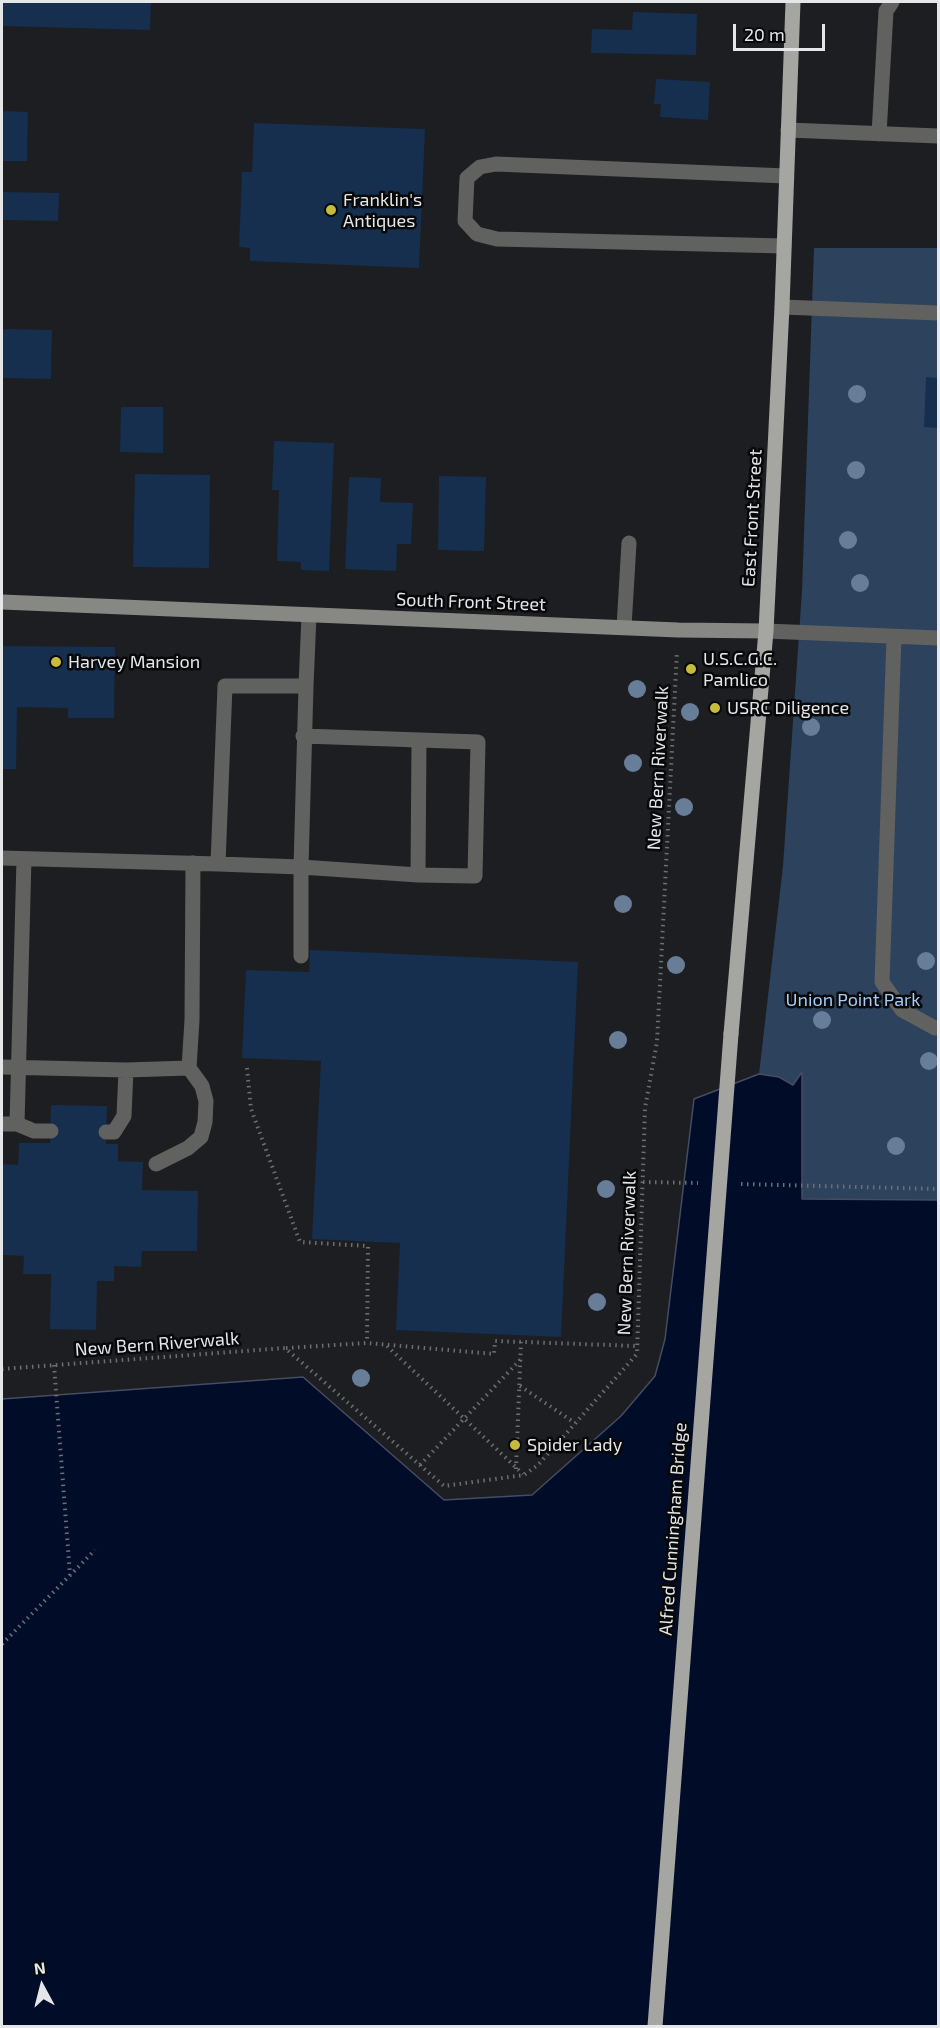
<!DOCTYPE html>
<html>
<head>
<meta charset="utf-8">
<style>
	body { margin:0 }
	#map { position:relative; width:940px; height:2028px; overflow:hidden; background:#1c1e21; font-family:"Exo 2",sans-serif }
	canvas { display:block }
	.frame { position:absolute; inset:0; border:3px solid #e5e6e8; pointer-events:none }
	.north { position:absolute; left:12px; top:1956px; width:60px; height:60px; -webkit-text-stroke:4px #070809; paint-order:stroke; rotate:353deg; font-size:16px; font-weight:700; line-height:24px; text-align:center; color:#e5e6e8 }
	.north::after { content:''; display:block; margin:auto; width:21px; height:27px; background:#e5e6e8; clip-path:polygon(50% 0,100% 100%,50% 72%,0 100%) }
	.scale { position:absolute; left:733px; top:24px; width:92px; height:27px; box-sizing:border-box; border:3px solid #e5e6e8; border-top:0; padding-left:8px; font-size:18px; line-height:21px; white-space:nowrap; color:#e5e6e8; -webkit-text-stroke:4px #070809; paint-order:stroke }
</style>
</head>
<body>
<div id="map">
<canvas width="940" height="2028"></canvas>
<div class="frame"></div>
<div class="north">N</div>
<div class="scale">20 m</div>
</div>
<script>
const c = document.querySelector('canvas').getContext('2d');
c.lineJoin = 'round';
function paint(path, color) {
  c.fillStyle = color;
  c.fill(path, 'evenodd');
}
function poly(rows) {
  const path = new Path2D();
  for (const r of rows) {
    path.moveTo(r[0], r[1]);
    for (let i = 2; i < r.length; i += 2) path.lineTo(r[i], r[i + 1]);
  }
  return path;
}
function stroke(path, color, width, dash) {
  c.strokeStyle = color;
  c.lineWidth = width;
  c.lineCap = dash ? 'butt' : 'round';
  c.setLineDash(dash || []);
  c.stroke(path);
}
function label(font, color, halo, rows, align = 'center') {
  c.font = font + ' "Exo 2",sans-serif';
  c.lineWidth = 5;
  c.setLineDash([]);
  c.textBaseline = 'middle';
  c.strokeStyle = halo;
  c.fillStyle = color;
  for (const [text, x, y, turn = 0] of rows) {
    c.save();
    c.translate(x, y);
    c.rotate((+turn || 0) * Math.PI / 180);
    c.textAlign = isNaN(turn) ? turn : align;
    if (halo) c.strokeText(text, 0, 0);
    c.fillText(text, 0, 0);
    c.restore();
  }
}
paint(poly([
	[814,248,938,248,938,1200,801,1199,802,1073,793,1085,779,1077,759,1074,783,866,802,591]
]), '#2d425c');
const water = poly([
	[802,1072,802,1199,938,1200,938,2026,2,2026,2,1399,303,1377,444,1500,532,1495,621,1416,655,1376,665,1339,694,1099,759,1074,779,1077,793,1085,802,1072]
]);
paint(water, '#000c28');
stroke(water, '#454d62', 1.5);
paint(poly([
	[2,2,151,2,150,30,2,26],
	[633,12,697,14,696,55,591,53,592,29,632,30],
	[656,79,710,82,708,120,660,117,661,104,654,104],
	[2,111,28,112,27,161,2,161],
	[254,123,425,129,419,268,250,261,250,248,239,247,242,172,252,172],
	[2,192,59,193,58,221,2,220],
	[2,329,52,330,51,379,2,378],
	[926,377,938,378,938,428,924,427],
	[121,407,163,407,163,453,120,452],
	[274,441,334,443,329,571,301,570,301,562,277,561,279,490,272,490],
	[135,474,210,475,209,568,133,567],
	[439,476,486,477,484,551,438,550],
	[349,477,381,478,380,502,413,503,411,544,397,544,396,571,345,569],
	[2,646,115,647,114,718,68,718,68,708,17,707,16,769,2,769],
	[310,950,578,962,561,1337,396,1330,400,1243,312,1239,321,1061,242,1058,246,970,309,972],
	[51,1105,107,1106,106,1144,118,1144,118,1161,143,1162,142,1190,198,1191,197,1251,142,1251,141,1267,114,1266,114,1281,97,1281,96,1330,50,1329,51,1274,23,1274,24,1256,2,1255,2,1164,18,1165,19,1143,50,1143]
]), '#162f4e');
stroke(poly([
	[247,1068,251,1109,300,1242,368,1246,367,1343],
	[643,1182,698,1183],
	[741,1184,938,1189],
	[387,1346,523,1474],
	[286,1348,367,1343,494,1354,495,1341,637,1346],
	[54,1365,70,1575],
	[2,1369,285,1348,444,1486,524,1475,538,1465,637,1354,645,1108,657,1042,677,651],
	[520,1386,575,1423],
	[420,1465,521,1359],
	[516,1469,521,1342],
	[2,1644,95,1550]
]), '#6d6f71', 4, [1.5, 4.5]);
stroke(poly([
	[788,130,938,136],
	[879,134,886,11,892,2],
	[784,246,497,239,477,234,465,221,467,178,480,167,496,164,786,176],
	[782,307,938,313],
	[624,627,629,543],
	[766,631,938,638],
	[894,637,882,982,902,1010,935,1028,938,1028],
	[2,858,218,864,225,686,306,686,309,615],
	[218,864,301,867,306,686],
	[418,875,419,740],
	[301,956,301,867,418,875,475,876,478,742,303,736],
	[2,1067,126,1070,189,1068],
	[2,1124,17,1124,24,859],
	[17,1124,34,1131,51,1131],
	[106,1132,114,1132,124,1116,126,1070],
	[156,1164,188,1148,201,1137,205,1122,206,1101,202,1086,189,1068,192,1020,193,863]
]), '#61615f', 15);
stroke(poly([
	[2,602,678,630,766,631]
]), '#878784', 15);
stroke(poly([
	[731,1034,766,631,782,307,793,2]
]), '#a5a5a1', 15);
stroke(poly([
	[655,2026,731,1034]
]), '#a5a5a1', 15);
c.fillStyle = '#687d97';
for (const [x, y] of [
	[857,394],
	[856,470],
	[848,540],
	[860,583],
	[637,689],
	[690,712],
	[811,727],
	[633,763],
	[684,807],
	[623,904],
	[926,961],
	[676,965],
	[822,1020],
	[618,1040],
	[929,1061],
	[896,1146],
	[606,1189],
	[597,1302],
	[361,1378]
]) {
  c.beginPath();
  c.arc(x, y, 9, 0, 2 * Math.PI);
  c.fill();
}
for (const [x, y, r, color] of [
	[331,210,6,"#c7bb3c"],
	[56,662,6,"#c7bb3c"],
	[691,669,6,"#c7bb3c"],
	[715,708,6,"#c7bb3c"],
	[515,1445,6,"#c7bb3c"]
]) {
  const dot = new Path2D();
  dot.arc(x, y, r, 0, 2 * Math.PI);
  c.fillStyle = color;
  c.fill(dot);
  stroke(dot, '#070809', 2);
}
label('18px', '#e5e6e8', '#070809', [
	["Franklin's",343,200],
	["Antiques",343,221],
	["U.S.C.G.C.",703,659],
	["Pamlico",703,680],
	["Harvey Mansion",68,662],
	["USRC Diligence",727,708],
	["Spider Lady",527,1445]
], 'left');
label('18px', '#e5e6e8', '#070809', [
	["East Front Street",752,518,-87],
	["South Front Street",471,602,2],
	["New Bern Riverwalk",658,768,-87],
	["New Bern Riverwalk",627,1253,-88],
	["New Bern Riverwalk",157,1344,-4],
	["Alfred Cunningham Bridge",673,1529,-86]
]);
label('18px', '#a6cbf8', '#070809', [
	["Union Point Park",853,1000]
]);
</script>
</body>
</html>
